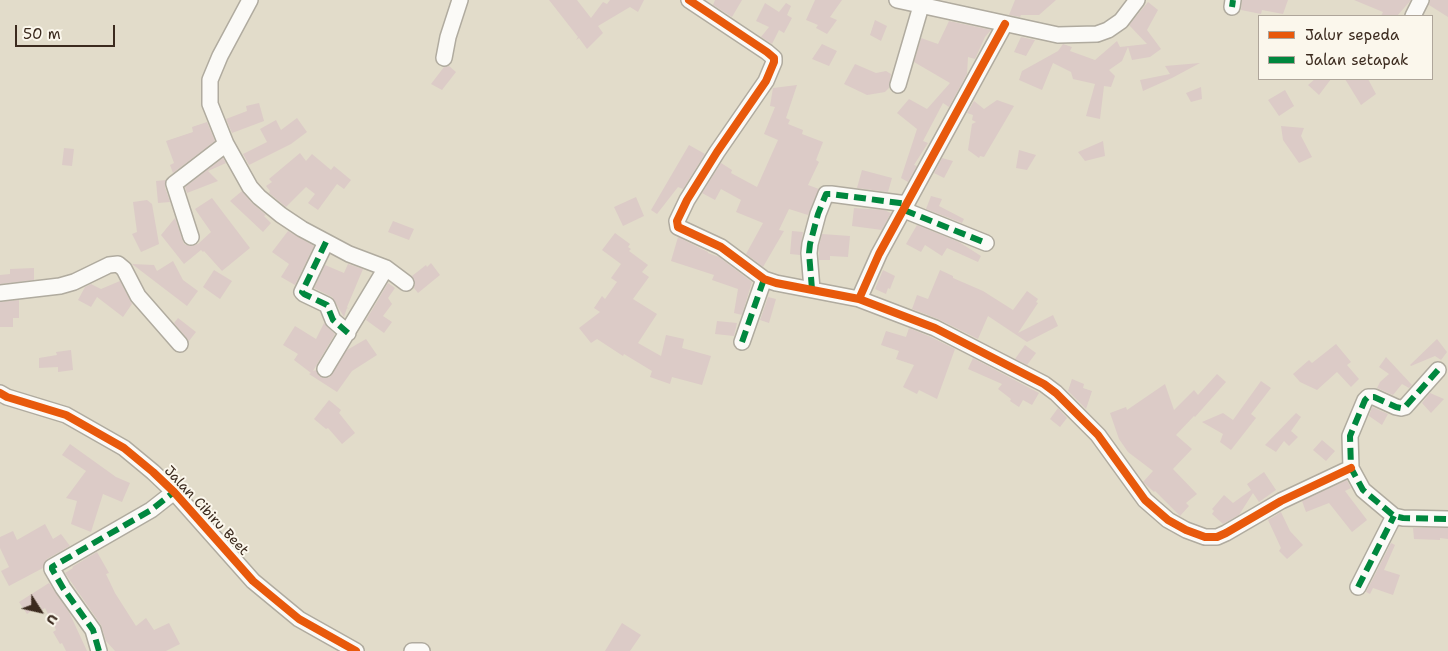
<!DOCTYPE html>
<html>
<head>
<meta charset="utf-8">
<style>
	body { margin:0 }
	#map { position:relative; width:1448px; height:651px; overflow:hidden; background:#e2dcca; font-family:"Shantell Sans",sans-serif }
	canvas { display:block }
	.legend { position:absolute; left:1258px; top:15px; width:175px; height:65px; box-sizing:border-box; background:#fbf7ec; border:1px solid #aea59a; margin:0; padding:6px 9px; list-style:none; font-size:15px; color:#3b2a1e }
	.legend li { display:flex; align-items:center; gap:10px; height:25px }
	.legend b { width:25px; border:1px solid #aea59a }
	.north { position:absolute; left:15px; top:586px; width:50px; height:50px; -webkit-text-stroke:4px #fbf7ec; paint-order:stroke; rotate:125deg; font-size:14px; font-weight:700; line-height:20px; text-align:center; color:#3b2a1e }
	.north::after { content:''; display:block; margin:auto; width:18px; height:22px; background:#3b2a1e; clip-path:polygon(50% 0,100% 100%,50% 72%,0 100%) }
	.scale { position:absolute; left:15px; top:25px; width:100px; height:22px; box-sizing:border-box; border:2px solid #3b2a1e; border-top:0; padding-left:6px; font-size:15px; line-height:18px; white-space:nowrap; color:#3b2a1e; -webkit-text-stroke:4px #fbf7ec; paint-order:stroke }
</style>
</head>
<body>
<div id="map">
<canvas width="1448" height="651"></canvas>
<ul class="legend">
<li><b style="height:6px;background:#e8590c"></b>Jalur sepeda</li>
<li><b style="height:6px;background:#00873e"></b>Jalan setapak</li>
</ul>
<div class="north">U</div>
<div class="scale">50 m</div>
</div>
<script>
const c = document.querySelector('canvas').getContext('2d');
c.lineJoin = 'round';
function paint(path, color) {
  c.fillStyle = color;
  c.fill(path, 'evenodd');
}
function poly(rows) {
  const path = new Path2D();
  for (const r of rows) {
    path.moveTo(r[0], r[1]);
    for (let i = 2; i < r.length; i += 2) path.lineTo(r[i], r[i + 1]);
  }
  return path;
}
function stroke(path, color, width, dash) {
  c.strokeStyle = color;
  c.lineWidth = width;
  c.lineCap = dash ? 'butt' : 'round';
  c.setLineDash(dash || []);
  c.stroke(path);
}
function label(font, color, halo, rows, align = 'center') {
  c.font = font + ' "Shantell Sans",sans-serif';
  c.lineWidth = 4;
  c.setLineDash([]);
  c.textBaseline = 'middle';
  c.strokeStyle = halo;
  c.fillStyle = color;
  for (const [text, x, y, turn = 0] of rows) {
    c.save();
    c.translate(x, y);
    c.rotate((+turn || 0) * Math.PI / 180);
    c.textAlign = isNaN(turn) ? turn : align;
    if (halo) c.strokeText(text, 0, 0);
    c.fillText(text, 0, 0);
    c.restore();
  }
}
paint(poly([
	[549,0,577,0,591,18,603,2,607,4,610,0,644,0,638,12,630,7,598,26,603,33,587,49,579,38,576,40,578,37],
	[715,0,742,0,732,17,713,5],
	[815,0,842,0,830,17,837,20,827,34,816,28,818,25,806,20],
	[1015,0,1056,0,1039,15,1021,15,1020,17,1009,15],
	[1242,0,1288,0,1283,14,1262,10,1261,14,1241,10],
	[1354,0,1411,0,1397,16,1381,16,1383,12],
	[1430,0,1448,0,1448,17,1429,5],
	[1148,2,1158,10,1147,30,1161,49,1150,57,1132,60,1128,47,1122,61,1109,70,1115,76,1111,87,1104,86,1100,119,1086,116,1095,84,1073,79,1071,72,1053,63,1042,90,1019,80,1022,71,1058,51,1063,44,1072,47,1070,51,1095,60,1117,41,1120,47,1147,44,1129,25],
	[765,3,779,12,786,3,791,6,787,15,792,18,784,33,779,30,772,44,761,37,769,27,756,21],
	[875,20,887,26,881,41,870,35],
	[949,21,991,30,985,37,975,59,968,57,967,74,949,107,943,103,923,141,928,143,914,165,917,166,908,182,901,178,917,129,897,113,909,99,927,109,950,83,914,62,921,38,938,44],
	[1021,37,1035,40,1026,56,1014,52],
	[822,44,837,51,829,66,812,59],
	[1200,63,1172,78,1171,76,1172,78,1143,91,1140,80,1170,74,1165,66],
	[855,64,876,73,886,71,891,74,889,88,885,92,867,95,844,84],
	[449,66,456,72,442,90,431,84,444,67],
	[1315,79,1331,79,1319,95,1308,85],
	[1345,79,1368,79,1376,94,1361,105],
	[797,85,786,118,790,120,788,124,803,130,802,134,823,142,816,160,819,162,808,185,819,189,808,215,789,209,779,230,784,231,763,267,746,254,763,223,736,212,741,200,721,189,715,200,702,193,721,163,732,170,731,173,757,187,778,140,764,134,775,107,770,106,773,88],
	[1201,87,1202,99,1191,102,1186,93],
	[1285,90,1294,106,1279,116,1268,100],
	[997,100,1014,106,984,157,980,156,979,158,968,150,972,124,976,122,972,120,973,115,967,113,974,101,984,109],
	[259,103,264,121,232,133,226,119,247,111,246,106],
	[297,118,307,132,291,144,249,165,243,154,267,142,260,129,276,120,281,130],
	[207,122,215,141,173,173,170,165,174,163,166,141,193,132,192,127],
	[1281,126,1304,128,1301,136,1312,157,1299,163,1283,140],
	[1103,141,1105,156,1085,161,1078,152],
	[689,145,705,154,683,189,678,187,657,214,651,210],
	[64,148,74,149,72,166,62,165],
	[1019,150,1036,155,1027,170,1016,168],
	[300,153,306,161,312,154,331,170,334,166,351,180,344,189,337,184,318,210,308,203,315,194,306,187,286,207,269,193,270,191,266,186,272,182,269,179],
	[223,158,226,163,208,171,218,181,187,193,185,187],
	[942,158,953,161,944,178,934,173],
	[862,170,892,178,888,192,857,188],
	[166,180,165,187,170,202,158,203,156,181],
	[242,191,252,203,266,215,264,216,271,223,263,232,230,201],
	[931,196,942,199,939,206,964,219,962,223,926,209],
	[636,197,644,216,623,226,614,207],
	[212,198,250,248,222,271,204,251,203,252,201,250,184,264,161,235,175,218,184,244,190,246,198,244,211,232,195,209],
	[147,200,152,204,159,244,141,252,132,234,137,232,133,202],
	[854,208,884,210,891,213,882,230,852,226],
	[393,221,414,229,409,240,388,232],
	[917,225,959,242,981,256,978,262,947,248,942,256,925,245,921,252,906,244],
	[288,231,314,246,295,285,281,277,289,264,272,252],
	[792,231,803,232,800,255,790,254],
	[615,233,630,244,628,247,631,249,629,251,648,265,642,272,649,277,633,299,657,314,638,343,661,356,666,335,684,339,682,348,711,356,702,385,672,377,670,384,650,377,652,371,624,354,623,356,597,339,591,343,579,328,600,312,594,308,602,296,605,299,617,282,611,278,621,264,602,250],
	[822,234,850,236,848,257,830,256,830,260,819,260,819,246],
	[678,237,708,252,708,253,719,257,752,282,742,315,734,313,738,289,712,280,714,275,671,261],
	[173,261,183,280,198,291,187,306,132,264,154,265,157,271],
	[431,263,440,275,418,293,414,288,415,284,412,276,426,265,427,267],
	[348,264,363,269,347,307,349,309,347,308,344,317,332,297,314,288,325,265,344,273],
	[34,268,34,280,0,284,0,275,10,274,10,269],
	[214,270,232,281,220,299,203,287],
	[883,270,895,276,890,289,888,288,886,294,875,289],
	[940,270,953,276,953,278,983,291,1013,310,1027,291,1038,299,1036,302,1038,303,1018,333,1053,315,1058,326,1027,342,988,316,978,339,938,319,912,309,917,295,928,299],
	[120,281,132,304,123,317,97,297,91,307,78,300,85,287,91,284,101,289],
	[388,283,395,288,388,298,392,304,383,316,392,322,384,333,366,320],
	[768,297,776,299,769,323,760,320],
	[19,300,19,318,13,318,13,327,0,327,0,302],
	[178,318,196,332,189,341,174,323],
	[717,321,737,323,734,336,715,334],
	[324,323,335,334,313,371,316,370,320,377,325,378,330,377,347,350,366,339,377,355,352,371,337,392,309,374,311,373,294,360,298,354,283,345,295,326,316,339],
	[909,328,931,337,955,349,937,399,919,390,917,394,903,387,914,365,896,359,899,351,881,345,886,331,906,337],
	[1437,339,1447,352,1441,360,1435,356,1411,366,1410,365],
	[1336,344,1351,362,1347,365,1359,379,1351,387,1337,372,1317,390,1300,382,1293,374,1309,360,1312,363],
	[1025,345,1036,353,1027,365,1015,359],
	[71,350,73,370,58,372,58,367,39,368,39,358,57,355,56,352],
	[1386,357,1412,385,1409,388,1402,384,1393,395,1377,388,1380,382,1389,374,1379,367],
	[973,358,1039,393,1032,405,1023,400,1019,407,1010,401,1011,399,998,389,1002,384,968,369],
	[1217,374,1226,382,1195,417,1194,416,1176,435,1192,449,1173,469,1197,494,1186,503,1189,506,1180,516,1155,491,1154,492,1143,482,1153,471,1128,452,1119,439,1110,413,1126,407,1127,410,1165,384,1174,410,1194,390,1198,395],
	[1072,379,1084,384,1083,388,1092,391,1086,409,1068,391],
	[1261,381,1271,388,1251,414,1256,418,1231,450,1220,442,1223,434,1202,422,1223,413,1233,420],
	[1430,393,1444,399,1431,413,1422,403],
	[329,400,341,410,339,413,355,433,342,444,328,428,326,429,314,419],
	[1372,407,1388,414,1382,425,1369,416],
	[1058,408,1067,418,1060,427,1050,419],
	[1296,413,1301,417,1291,431,1298,437,1289,446,1284,441,1276,452,1265,445],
	[1322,440,1335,451,1326,461,1313,450],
	[70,444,116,477,130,483,122,502,103,494,91,532,71,524,77,501,66,498,86,471,62,455],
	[1264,472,1276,490,1259,502,1253,493,1239,515,1223,524,1212,514,1214,511,1212,509,1224,495,1233,503,1251,490,1247,484],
	[1347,480,1351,488,1345,491,1367,520,1352,532,1329,503,1306,512,1302,501],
	[1281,512,1290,531,1303,545,1287,559,1279,551,1281,548,1268,520],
	[45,524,53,539,61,534,70,546,47,559,43,568,9,586,1,571,9,567,0,548,0,537,13,531,17,540],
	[1413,528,1448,528,1448,539,1440,538,1440,540,1414,539],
	[1391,543,1395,545,1384,570,1400,575,1393,595,1373,588,1370,594,1366,592],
	[97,552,109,573,106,574,115,593,136,626,146,618,154,630,169,623,180,644,166,651,115,651,106,641,101,625,65,573,73,568,72,567],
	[49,583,69,612,87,651,66,651,62,643,60,644,53,632,56,630,45,608,42,610,40,605,27,614,19,602],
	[622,623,641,635,630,651,605,651]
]), '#dccbc7');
const minor = poly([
	[250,0,220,56,210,80,210,104,226,144,250,187,259,197,281,215,302,229,349,254,386,268,406,283],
	[689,0,767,52,774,58,774,62,766,81,717,152,687,200,677,221,678,227,721,247,764,279,776,283,859,299,879,254,1005,24],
	[897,0,1058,35,1097,34,1108,30,1121,21,1137,0],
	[1232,7,1233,0],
	[1413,16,1421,0],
	[444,58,448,37,460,0],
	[898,85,921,6],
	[904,210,986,243],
	[191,237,174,184,226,144],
	[326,242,302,292,304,294,327,305,333,320,348,333],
	[812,289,809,253,810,244,818,214,826,194,831,194,907,204],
	[0,293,60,286,74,282,109,265,118,264,124,269,138,296,180,344],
	[859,299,935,328,1044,384,1056,393,1098,435,1145,500,1168,520,1186,530,1205,537,1217,537,1226,533,1281,501,1351,468],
	[742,342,764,279],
	[325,369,386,268],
	[1438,370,1405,407,1401,408,1396,407,1374,397,1368,397,1365,400,1350,436,1351,468,1363,490,1394,516,1403,518,1448,519],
	[0,393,7,397,66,415,124,448,153,472,174,492,253,581,299,619,356,651],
	[1358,587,1394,516],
	[99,651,93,630,63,588,52,569,52,567,151,510,174,492],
	[412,651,422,651]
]);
stroke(minor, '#b0ab9f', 18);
stroke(minor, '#fbfaf7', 15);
stroke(poly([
	[1232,7,1233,0],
	[904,210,986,243],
	[326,242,302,292,304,294,327,305,333,320,348,333],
	[812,289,809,253,810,244,818,214,826,194,831,194,907,204],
	[742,342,764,279],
	[1438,370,1405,407,1401,408,1396,407,1374,397,1368,397,1365,400,1350,436,1351,468,1363,490,1394,516,1403,518,1448,519],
	[1358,587,1394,516],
	[99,651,93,630,63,588,52,569,52,567,151,510,174,492]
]), '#00873e', 6, [12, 6]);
stroke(poly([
	[689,0,767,52,774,58,774,62,766,81,717,152,687,200,677,221,678,227,721,247,764,279,776,283,859,299,879,254,1005,24],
	[859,299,935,328,1044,384,1056,393,1098,435,1145,500,1168,520,1186,530,1205,537,1217,537,1226,533,1281,501,1351,468],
	[0,393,7,397,66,415,124,448,153,472,174,492,253,581,299,619,356,651]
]), '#e8590c', 8);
label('14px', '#3b2a1e', '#fbf7ec', [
	["Jalan Cibiru Beet",206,511,47]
]);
</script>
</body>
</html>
